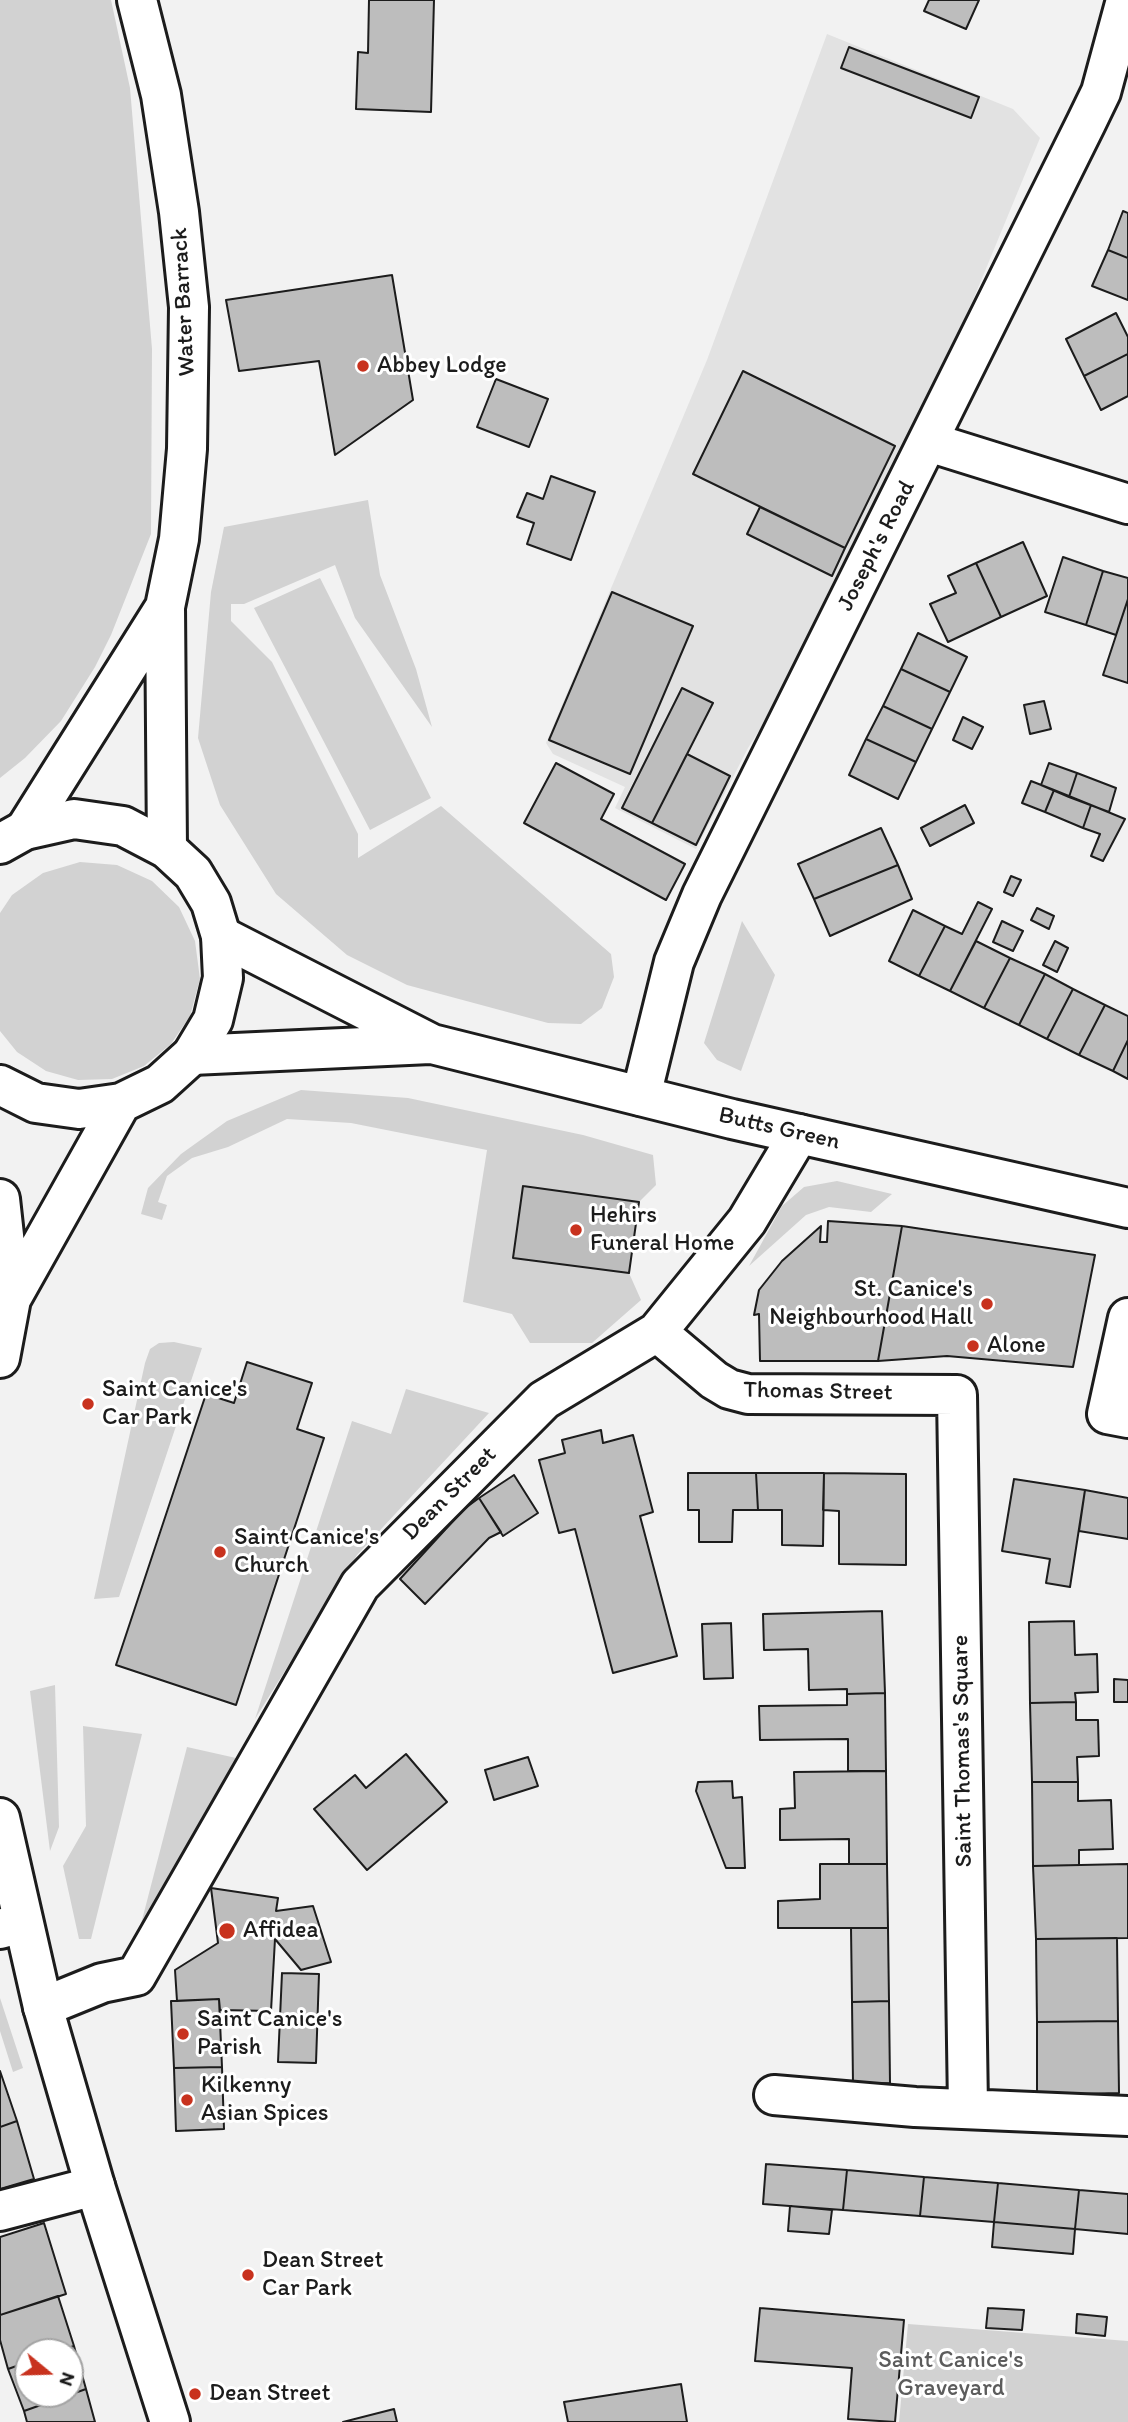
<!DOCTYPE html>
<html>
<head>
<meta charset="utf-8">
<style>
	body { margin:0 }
	#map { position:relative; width:1128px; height:2422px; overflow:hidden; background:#f2f2f2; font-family:Itim,sans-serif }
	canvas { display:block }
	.north { position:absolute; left:14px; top:2338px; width:70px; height:70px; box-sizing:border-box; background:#fff; border:2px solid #a4a4a4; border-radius:50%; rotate:109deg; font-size:19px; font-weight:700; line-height:28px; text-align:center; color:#1c1c1c }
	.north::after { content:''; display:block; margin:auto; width:24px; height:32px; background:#c8321e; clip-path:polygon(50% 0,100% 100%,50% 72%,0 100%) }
</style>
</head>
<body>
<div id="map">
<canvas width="1128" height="2422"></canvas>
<div class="north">N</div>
</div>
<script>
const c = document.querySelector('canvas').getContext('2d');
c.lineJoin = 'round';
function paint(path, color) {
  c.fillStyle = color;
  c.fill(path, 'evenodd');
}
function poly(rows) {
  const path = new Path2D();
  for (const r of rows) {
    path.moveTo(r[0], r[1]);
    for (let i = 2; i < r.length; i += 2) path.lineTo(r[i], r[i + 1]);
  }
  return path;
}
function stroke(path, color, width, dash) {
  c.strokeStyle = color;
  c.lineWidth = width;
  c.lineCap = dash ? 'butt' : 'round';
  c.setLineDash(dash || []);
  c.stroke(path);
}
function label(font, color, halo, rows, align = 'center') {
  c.font = font + ' Itim,sans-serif';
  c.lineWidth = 6;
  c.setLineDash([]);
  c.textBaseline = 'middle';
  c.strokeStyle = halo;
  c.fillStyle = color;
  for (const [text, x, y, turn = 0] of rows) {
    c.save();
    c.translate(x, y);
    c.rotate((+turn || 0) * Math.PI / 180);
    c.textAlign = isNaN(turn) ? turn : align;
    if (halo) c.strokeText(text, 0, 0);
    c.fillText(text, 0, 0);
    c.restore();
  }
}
paint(poly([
	[827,34,1013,109,1040,138,973,300,906,446,770,713,748,748,696,849,615,808,625,787,553,754,546,743,707,360]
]), '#e2e2e2');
paint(poly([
	[0,0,111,0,130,88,152,349,151,534,111,635,95,667,61,721,25,758,0,778],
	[368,500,380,575,416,669,432,727,355,618,335,565,244,604,231,604,231,621,272,662,358,834,358,858,441,806,611,954,614,977,602,1008,581,1024,548,1023,407,985,347,955,276,894,220,805,198,738,211,592,224,527],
	[320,578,431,798,370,830,254,608],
	[80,862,117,865,152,881,179,907,195,941,200,979,190,1016,171,1044,144,1066,112,1079,78,1080,46,1071,17,1052,0,1031,0,913,12,895,43,873],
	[742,921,775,975,741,1071,717,1060,704,1043],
	[301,1090,408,1098,583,1135,653,1155,656,1185,639,1202,523,1186,513,1257,629,1273,641,1300,592,1343,530,1343,512,1314,463,1302,487,1150,351,1123,287,1119,228,1147,192,1158,167,1176,158,1202,167,1205,162,1220,141,1214,148,1188,181,1154,227,1121],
	[837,1181,892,1194,871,1212,829,1207,806,1215,749,1266,782,1206,804,1187],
	[174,1342,202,1348,119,1597,94,1599,145,1363,150,1349,159,1343],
	[406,1389,489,1413,357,1555,255,1719,352,1421,391,1434],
	[55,1685,59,1827,50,1851,30,1691],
	[83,1726,142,1734,91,1939,79,1939,63,1866,86,1826],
	[187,1747,236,1758,135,1947],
	[0,1998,23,2068,13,2072,0,2031],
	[908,2324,1128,2341,1128,2422,899,2422]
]), '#d2d2d2');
const building = poly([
	[369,0,434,0,431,112,356,109,358,52,368,53,369,0],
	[929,0,979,0,966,29,924,11,929,0],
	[849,47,979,97,971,118,841,68,849,47],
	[1123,211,1128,213,1128,258,1108,250,1123,211],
	[1108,250,1128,258,1128,300,1092,286,1108,250],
	[392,275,413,400,335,455,319,361,239,371,226,300,392,275],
	[1116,313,1128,337,1128,354,1084,376,1066,339,1116,313],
	[1128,354,1128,396,1101,410,1084,376,1128,354],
	[743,371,895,446,845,548,693,474,743,371],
	[496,379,548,399,529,447,477,427,496,379],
	[551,476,595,492,571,560,527,544,534,523,517,517,527,493,543,499,551,476],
	[760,507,845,548,832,576,747,534,760,507],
	[1023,542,1047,596,1001,617,976,563,1023,542],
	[1063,557,1103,571,1086,625,1045,612,1063,557],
	[976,563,1001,617,948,642,930,604,956,593,948,576,976,563],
	[1103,571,1128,578,1128,599,1116,635,1086,625,1103,571],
	[612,592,693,626,630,774,549,740,612,592],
	[1128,599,1128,683,1103,675,1128,599],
	[918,633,967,657,950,692,901,669,918,633],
	[901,669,950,692,932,729,883,706,901,669],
	[682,688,713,703,652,823,622,808,682,688],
	[1044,701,1051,729,1030,734,1024,705,1044,701],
	[883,706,932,729,916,762,866,739,883,706],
	[963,717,983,727,972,749,953,740,963,717],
	[866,739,916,762,898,799,849,775,866,739],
	[687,754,730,776,696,845,652,823,687,754],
	[556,763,614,794,601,819,685,864,666,900,524,823,556,763],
	[1049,763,1077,773,1069,797,1041,785,1049,763],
	[1077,773,1116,788,1109,812,1069,797,1077,773],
	[1031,781,1054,790,1045,812,1022,803,1031,781],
	[1054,790,1091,805,1083,828,1045,812,1054,790],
	[965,805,974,823,930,846,921,828,965,805],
	[1091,805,1125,819,1103,861,1091,856,1100,834,1083,828,1091,805],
	[881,828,898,865,814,899,798,864,881,828],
	[898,865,912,899,830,936,814,899,898,865],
	[1011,876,1021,880,1013,896,1004,892,1011,876],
	[978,902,992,909,950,991,919,976,945,926,962,934,978,902],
	[1037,908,1054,916,1049,929,1031,920,1037,908],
	[913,910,945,926,919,976,889,961,913,910],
	[1002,921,1023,931,1013,951,993,942,1002,921],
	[976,941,1010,958,984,1008,950,991,976,941],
	[1055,941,1068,948,1057,972,1043,965,1055,941],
	[1010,958,1045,974,1019,1025,984,1008,1010,958],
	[1045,974,1073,989,1047,1039,1019,1025,1045,974],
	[1073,989,1105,1005,1079,1055,1047,1039,1073,989],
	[1105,1005,1128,1016,1128,1040,1113,1071,1079,1055,1105,1005],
	[1128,1040,1128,1079,1113,1071,1128,1040],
	[523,1186,639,1202,629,1273,513,1258,523,1186],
	[828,1221,902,1226,878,1361,760,1361,759,1314,754,1315,759,1290,782,1261,821,1226,820,1242,827,1242,828,1221],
	[902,1226,1095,1255,1073,1367,947,1356,878,1361,902,1226],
	[247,1362,312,1383,297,1429,324,1438,236,1705,116,1665,206,1394,234,1403,247,1362],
	[601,1430,603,1443,633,1435,653,1512,640,1516,677,1656,613,1673,575,1529,559,1533,539,1460,565,1453,562,1440,601,1430],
	[688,1473,756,1473,758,1510,733,1510,732,1542,699,1542,699,1510,688,1510,688,1473],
	[756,1473,824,1473,823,1546,782,1545,782,1510,758,1510,756,1473],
	[824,1473,906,1474,906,1565,839,1564,839,1511,823,1510,824,1473],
	[514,1475,538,1513,503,1536,479,1498,514,1475],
	[1014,1479,1085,1490,1070,1587,1046,1583,1050,1559,1002,1551,1014,1479],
	[1085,1490,1128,1498,1128,1539,1079,1531,1085,1490],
	[479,1498,501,1532,489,1538,425,1604,400,1579,464,1509,479,1498],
	[882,1611,885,1693,847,1694,847,1689,809,1690,808,1649,764,1650,763,1614,882,1611],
	[1074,1621,1075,1655,1097,1654,1098,1692,1075,1693,1076,1702,1030,1703,1029,1622,1074,1621],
	[731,1623,733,1678,704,1679,702,1624,731,1623],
	[1114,1679,1128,1680,1128,1702,1114,1702,1114,1679],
	[885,1693,886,1771,848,1771,848,1739,760,1740,759,1706,847,1705,847,1694,885,1693],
	[1076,1702,1076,1720,1098,1720,1099,1756,1077,1757,1078,1782,1032,1782,1030,1703,1076,1702],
	[406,1754,447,1802,367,1870,314,1809,355,1775,366,1788,406,1754],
	[528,1757,538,1786,494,1800,485,1770,528,1757],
	[886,1771,887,1864,849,1864,849,1839,780,1840,780,1809,795,1808,794,1772,886,1771],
	[732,1781,733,1798,742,1797,745,1868,726,1868,696,1791,698,1782,732,1781],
	[1032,1782,1078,1782,1078,1801,1111,1800,1113,1849,1079,1850,1079,1865,1033,1866,1032,1782],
	[820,1864,887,1864,888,1928,778,1928,778,1901,820,1899,820,1864],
	[1128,1864,1128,1938,1036,1939,1033,1866,1128,1864],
	[211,1888,278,1898,276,1911,313,1906,331,1962,301,1970,275,1939,271,2011,220,2010,219,1999,177,2001,175,1970,218,1943,211,1888],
	[851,1928,888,1928,889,2001,852,2002,851,1928],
	[1117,1938,1118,2021,1037,2022,1036,1939,1117,1938],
	[282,1973,319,1974,316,2063,278,2062,282,1973],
	[219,1999,222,2067,174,2068,171,2001,219,1999],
	[889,2001,890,2083,853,2084,852,2002,889,2001],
	[1118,2021,1119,2093,1037,2095,1037,2022,1118,2021],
	[222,2067,224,2129,176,2131,174,2068,222,2067],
	[0,2071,17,2121,0,2127,0,2071],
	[17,2121,34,2179,0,2189,0,2127,17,2121],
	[766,2164,847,2170,843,2210,763,2204,766,2164],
	[847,2170,924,2177,920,2216,843,2210,847,2170],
	[924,2177,998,2183,994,2222,920,2216,924,2177],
	[998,2183,1079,2190,1075,2229,994,2222,998,2183],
	[1079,2190,1128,2194,1128,2234,1075,2229,1079,2190],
	[790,2206,832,2210,829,2234,788,2231,790,2206],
	[994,2222,1075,2229,1073,2254,992,2247,994,2222],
	[44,2223,66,2294,0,2315,0,2237,44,2223],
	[58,2296,74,2346,56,2352,28,2352,28,2362,8,2369,0,2340,0,2315,58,2296],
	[760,2308,904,2320,895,2422,848,2419,852,2368,755,2361,760,2308],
	[988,2308,1024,2310,1022,2330,986,2328,988,2308],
	[1077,2314,1107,2317,1105,2336,1076,2333,1077,2314],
	[74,2346,86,2389,24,2411,8,2369,28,2362,28,2394,70,2394,70,2352,56,2352,74,2346],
	[681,2384,687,2422,568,2422,564,2402,681,2384],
	[86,2389,95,2422,27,2422,24,2411,86,2389],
	[394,2409,397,2422,343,2422,394,2409]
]);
paint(building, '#bdbdbd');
stroke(building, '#1c1c1c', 2);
const minor = poly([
	[137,0,161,95,179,212,189,307,187,449,179,539,165,607,167,849],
	[929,442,1128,504],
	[25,830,165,607],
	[641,1096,674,962,702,895,1086,123,1101,92,1126,0],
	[1128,1318,1107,1414,1128,1418],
	[657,1332,714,1380,729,1389,748,1394,957,1395,968,2107],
	[0,1929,22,1923],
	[43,2007,102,1983,136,1976,360,1585,544,1400,657,1332,747,1221,799,1134],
	[774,2095,915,2107,1128,2116],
	[0,2211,95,2186]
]);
const tertiary = poly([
	[221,936,432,1044,732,1119,1128,1208],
	[192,1055,430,1044]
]);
const secondary = poly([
	[0,844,25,830,74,819,123,826,167,849,193,873,211,903,221,936,223,978,213,1020,192,1055,160,1084,121,1103,79,1109,36,1103,0,1085],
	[0,1199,11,1299,0,1358],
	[11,1299,121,1103],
	[0,1818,43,2007,95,2186,170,2422]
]);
stroke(minor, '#1c1c1c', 44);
stroke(tertiary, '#1c1c1c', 44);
stroke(secondary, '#1c1c1c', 44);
stroke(minor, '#fff', 38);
stroke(tertiary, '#fff', 38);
stroke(secondary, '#fff', 38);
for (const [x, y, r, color] of [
	[363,366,7,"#c8321e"],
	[576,1230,7,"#c8321e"],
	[987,1304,7,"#c8321e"],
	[973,1346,7,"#c8321e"],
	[88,1404,7,"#c8321e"],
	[220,1552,7,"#c8321e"],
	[227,1931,9,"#c8321e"],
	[183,2034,7,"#c8321e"],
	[187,2100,7,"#c8321e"],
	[248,2275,7,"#c8321e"],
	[195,2394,7,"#c8321e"]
]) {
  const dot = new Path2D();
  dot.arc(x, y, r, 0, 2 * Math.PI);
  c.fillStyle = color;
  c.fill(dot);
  stroke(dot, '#fff', 2.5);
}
label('24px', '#1c1c1c', '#fff', [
	["Water Barrack",184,302,-93],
	["Joseph's Road",877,546,-63],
	["Butts Green",779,1129,13],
	["Thomas Street",818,1392,1],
	["Dean Street",450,1494,-45],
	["Saint Thomas's Square",963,1751,-91]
]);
label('24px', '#1c1c1c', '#fff', [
	["Abbey Lodge",377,366],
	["Hehirs",590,1216],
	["Funeral Home",590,1244],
	["St. Canice's",973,1290,"right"],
	["Neighbourhood Hall",973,1318,"right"],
	["Alone",987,1346],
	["Saint Canice's",102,1390],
	["Car Park",102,1418],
	["Saint Canice's",234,1538],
	["Church",234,1566],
	["Affidea",243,1931],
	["Saint Canice's",197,2020],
	["Parish",197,2048],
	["Kilkenny",201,2086],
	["Asian Spices",201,2114],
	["Dean Street",262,2261],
	["Car Park",262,2289],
	["Dean Street",209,2394]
], 'left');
label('24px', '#5c5c5c', '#fff', [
	["Saint Canice's",951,2361],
	["Graveyard",951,2389]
]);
</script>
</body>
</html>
